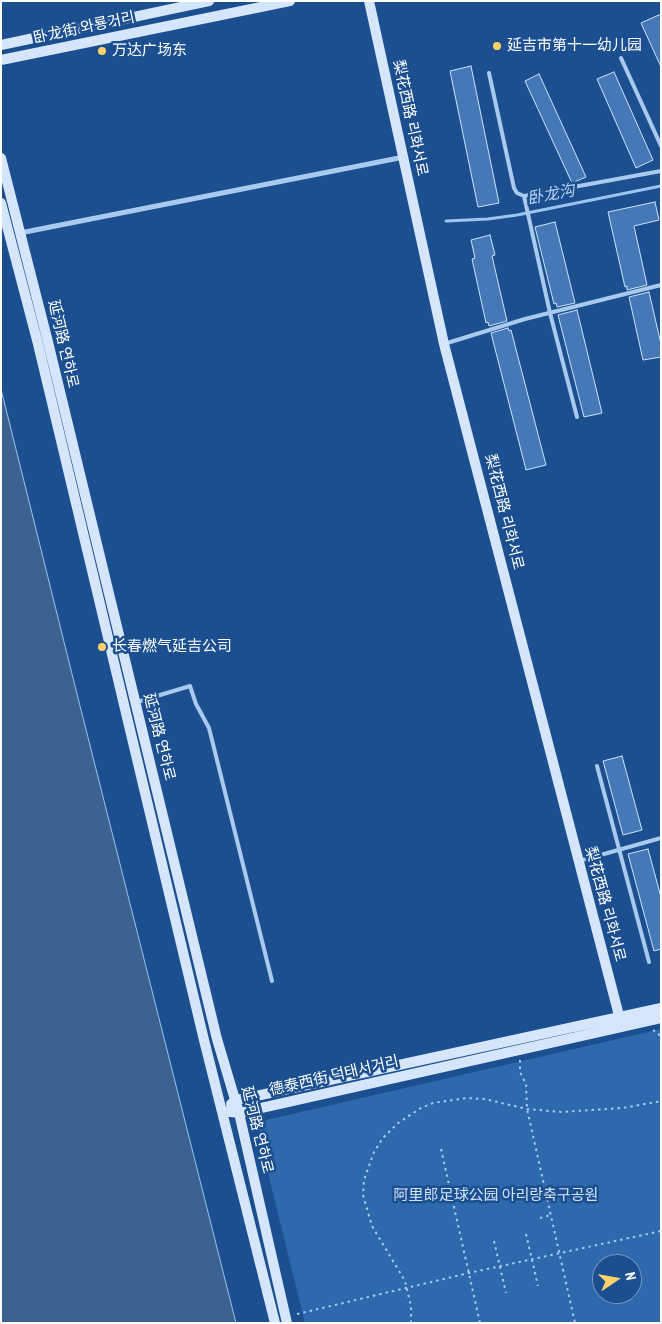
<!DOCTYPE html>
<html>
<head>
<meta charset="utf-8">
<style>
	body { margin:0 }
	#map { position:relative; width:662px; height:1324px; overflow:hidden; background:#1b4f8f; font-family:"PT Sans Narrow",sans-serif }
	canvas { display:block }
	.frame { position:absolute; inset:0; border:2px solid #fff; pointer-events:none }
	.north { position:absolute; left:592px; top:1254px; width:50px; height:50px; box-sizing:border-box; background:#1b4f8f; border:1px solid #7695bc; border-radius:50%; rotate:78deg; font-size:14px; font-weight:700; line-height:20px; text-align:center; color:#fff }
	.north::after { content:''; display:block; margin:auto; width:18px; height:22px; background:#ffd166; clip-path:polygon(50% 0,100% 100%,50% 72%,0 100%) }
</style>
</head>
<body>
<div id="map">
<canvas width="662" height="1324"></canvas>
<div class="frame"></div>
<div class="north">N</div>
</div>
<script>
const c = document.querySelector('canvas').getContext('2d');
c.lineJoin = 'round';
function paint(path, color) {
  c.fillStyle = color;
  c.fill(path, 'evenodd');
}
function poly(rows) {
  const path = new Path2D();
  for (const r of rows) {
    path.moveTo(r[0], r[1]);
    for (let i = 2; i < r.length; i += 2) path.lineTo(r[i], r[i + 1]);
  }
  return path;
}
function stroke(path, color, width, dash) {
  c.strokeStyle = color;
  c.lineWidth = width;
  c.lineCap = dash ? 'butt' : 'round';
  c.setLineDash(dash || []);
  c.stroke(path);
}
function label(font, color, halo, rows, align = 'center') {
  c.font = font + ' "PT Sans Narrow","Noto Sans SC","Noto Sans KR",sans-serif';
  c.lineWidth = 5;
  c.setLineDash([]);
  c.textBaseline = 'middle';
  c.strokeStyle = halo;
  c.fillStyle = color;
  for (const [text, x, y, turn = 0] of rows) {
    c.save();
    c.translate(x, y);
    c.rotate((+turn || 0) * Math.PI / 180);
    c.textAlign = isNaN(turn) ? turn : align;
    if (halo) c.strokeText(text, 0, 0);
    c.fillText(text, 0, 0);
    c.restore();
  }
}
paint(poly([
	[661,1029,661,1323,305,1323,258,1133,260,1127,266,1120],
	[602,1264,632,1264,632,1294,602,1294]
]), '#2e69ad');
const water = poly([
	[1,389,76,690,236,1323,1,1323,1,389]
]);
paint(water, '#3c6290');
stroke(water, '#9cc4f0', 1);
stroke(poly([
	[446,221,488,219,517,215,661,186]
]), '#9cc4f0', 3);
const building = poly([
	[661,14,661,67,641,23,661,14],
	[471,66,499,203,478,207,450,71,471,66],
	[614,72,653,160,636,168,597,79,614,72],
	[539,74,586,177,572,183,525,81,539,74],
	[655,202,659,220,634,226,647,285,627,290,627,286,625,287,608,212,655,202],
	[555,222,575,303,557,307,556,303,554,304,535,227,555,222],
	[490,235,495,255,492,256,507,321,489,326,488,322,486,323,472,259,475,258,471,240,490,235],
	[649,292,661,344,661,357,643,360,629,297,649,292],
	[577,310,602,413,584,417,558,315,577,310],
	[508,328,509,331,511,330,546,465,526,470,491,333,508,328],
	[622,756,642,830,623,835,603,761,622,756],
	[648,849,661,897,661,949,654,951,628,854,648,849]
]);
paint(building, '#4478b7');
stroke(building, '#cfe3fa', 1);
stroke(poly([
	[653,1030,661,1036],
	[520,1060,520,1072,526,1084,527,1109,575,1323],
	[441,1149,480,1323],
	[540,1218,551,1215],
	[526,1234,538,1286],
	[494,1241,506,1293],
	[297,1314,469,1273,661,1231],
	[411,1323,411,1306,405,1281,372,1226,363,1195,364,1180,374,1152,383,1138,398,1123,421,1108,433,1103,467,1098,485,1099,527,1109,561,1112,623,1108,661,1101]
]), '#a9c9ee', 2, [2.5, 4]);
stroke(poly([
	[621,58,661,146],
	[489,73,514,188,517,193,524,196,661,171],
	[524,196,550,313,577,417],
	[444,344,525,319,661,285],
	[137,702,190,686,196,704,209,728,272,981],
	[597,766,649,962],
	[579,861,661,838]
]), '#a9c9ee', 4);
stroke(poly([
	[20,233,404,157]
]), '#a9c9ee', 5);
stroke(poly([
	[369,1,444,344,622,1027],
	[1,45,209,1],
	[1,60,290,1],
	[1,158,48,342,217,1039,239,1113,287,1323],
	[1,203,38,344,204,1040,275,1323],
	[231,1104,236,1100,247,1098,661,1008],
	[222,1111,239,1113,661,1018]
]), '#d6e6fa', 10);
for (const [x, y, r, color] of [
	[497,46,5,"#ffd166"],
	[102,51,5,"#ffd166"],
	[102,647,5,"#ffd166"]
]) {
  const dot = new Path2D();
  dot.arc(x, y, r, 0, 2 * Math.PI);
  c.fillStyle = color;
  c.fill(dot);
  stroke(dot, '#1b4f8f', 2);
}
label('15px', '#fff', '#1b4f8f', [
	["卧龙街 와룡거리",84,28,-12],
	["梨花西路 리화서로",410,118,78],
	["延河路 연하로",63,344,77],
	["梨花西路 리화서로",504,512,76],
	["延河路 연하로",159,737,76],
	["梨花西路 리화서로",605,904,75],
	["德泰西街 덕태서거리",334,1076,-13],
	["延河路 연하로",257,1130,76]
]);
label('15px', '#fff', '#1b4f8f', [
	["延吉市第十一幼儿园",507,46],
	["万达广场东",112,51],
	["长春燃气延吉公司",112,647]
], 'left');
label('15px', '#cfe3fa', '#1b4f8f', [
	["阿里郎足球公园 아리랑축구공원",496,1196]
]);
label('italic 16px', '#b5d3f5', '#1b4f8f', [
	["卧龙沟",551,195,-11]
]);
</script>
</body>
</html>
